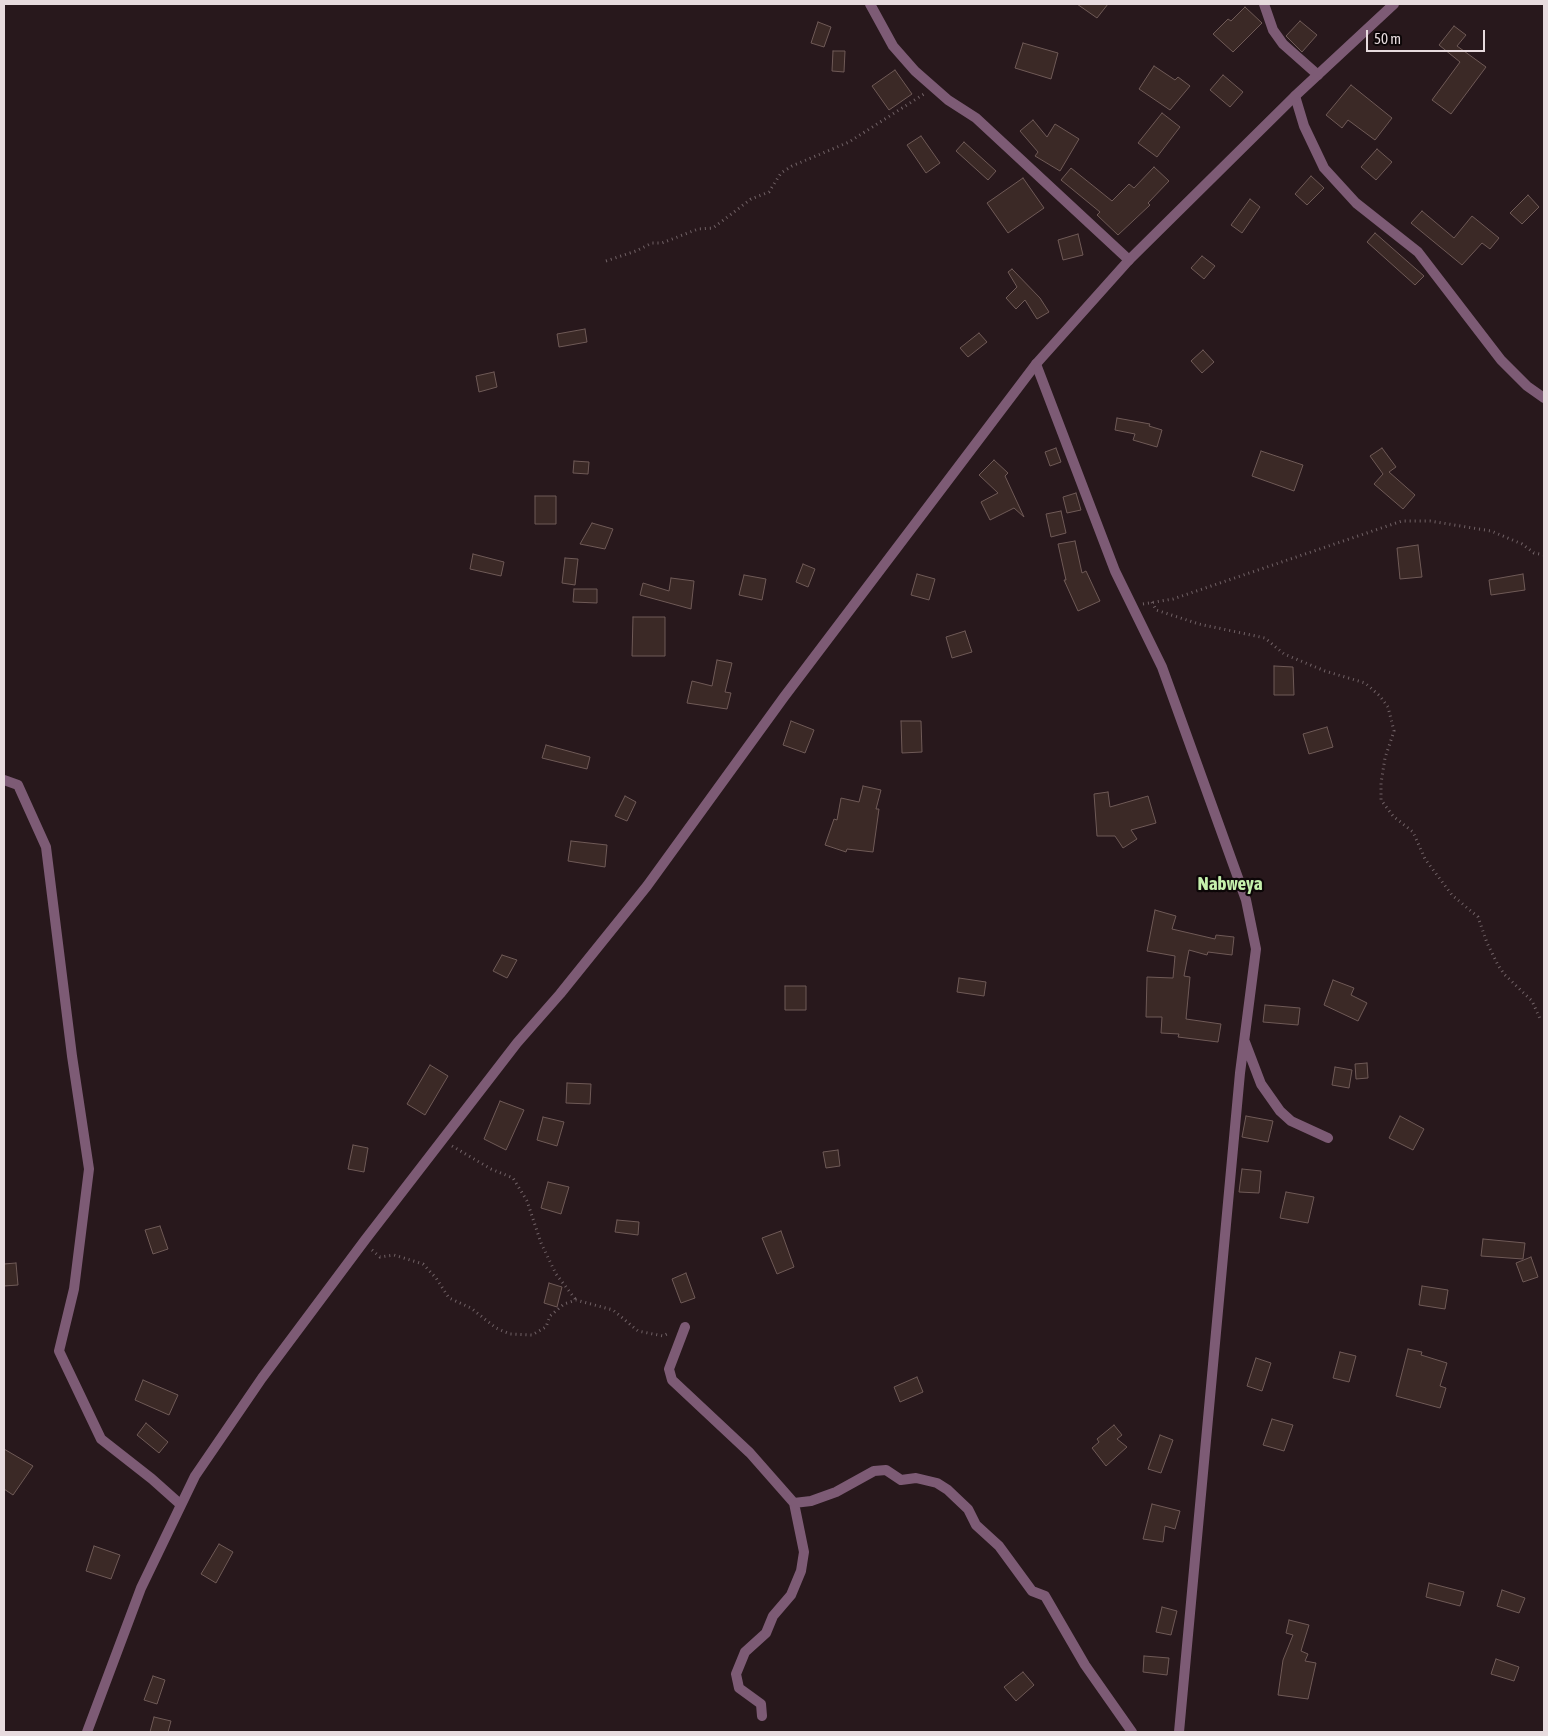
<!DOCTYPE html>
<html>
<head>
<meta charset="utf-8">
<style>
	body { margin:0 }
	#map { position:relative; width:1548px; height:1736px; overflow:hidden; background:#28181c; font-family:"Asap Condensed",sans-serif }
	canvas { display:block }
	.frame { position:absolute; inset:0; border:5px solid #e7dbde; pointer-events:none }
	.scale { position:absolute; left:1366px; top:30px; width:119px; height:22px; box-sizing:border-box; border:2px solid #e7dbde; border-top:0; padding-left:6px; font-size:15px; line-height:18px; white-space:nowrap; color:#e7dbde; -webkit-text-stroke:4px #0c0607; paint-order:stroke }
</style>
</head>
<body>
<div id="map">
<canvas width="1548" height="1736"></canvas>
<div class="frame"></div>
<div class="scale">50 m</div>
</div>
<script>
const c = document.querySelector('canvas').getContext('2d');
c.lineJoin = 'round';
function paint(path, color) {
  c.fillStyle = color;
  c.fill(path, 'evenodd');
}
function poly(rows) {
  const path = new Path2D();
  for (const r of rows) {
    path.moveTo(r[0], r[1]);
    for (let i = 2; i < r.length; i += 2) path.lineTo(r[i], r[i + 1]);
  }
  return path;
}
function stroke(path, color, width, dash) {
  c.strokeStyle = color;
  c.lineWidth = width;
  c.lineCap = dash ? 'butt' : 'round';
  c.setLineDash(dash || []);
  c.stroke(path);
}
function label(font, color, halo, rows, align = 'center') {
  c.font = font + ' "Asap Condensed",sans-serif';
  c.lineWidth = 4.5;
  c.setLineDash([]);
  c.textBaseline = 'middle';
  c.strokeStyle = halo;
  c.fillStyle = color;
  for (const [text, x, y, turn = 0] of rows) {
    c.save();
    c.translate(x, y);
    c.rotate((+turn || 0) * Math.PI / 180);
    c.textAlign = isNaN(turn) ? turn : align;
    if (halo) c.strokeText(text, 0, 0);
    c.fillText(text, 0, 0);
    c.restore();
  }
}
const building = poly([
	[1077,4,1108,4,1097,18,1077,4],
	[1245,7,1262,23,1233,52,1213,34,1228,19,1231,21,1245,7],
	[1300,21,1317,35,1302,52,1286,36,1300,21],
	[818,22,831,27,824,47,811,43,818,22],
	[1454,26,1466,35,1457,46,1486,67,1451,114,1432,100,1460,62,1439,45,1454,26],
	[1023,43,1058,53,1051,79,1015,68,1023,43],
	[833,51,845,51,844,72,832,71,833,51],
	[1154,66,1175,80,1178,77,1190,86,1170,110,1139,89,1154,66],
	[895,70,912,94,889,110,872,86,895,70],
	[1223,75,1243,92,1230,107,1210,90,1223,75],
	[1351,85,1392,118,1375,140,1348,120,1342,128,1326,115,1351,85],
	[1162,113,1180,127,1157,157,1138,143,1162,113],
	[1033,120,1047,137,1055,124,1079,139,1060,171,1035,156,1038,152,1020,131,1033,120],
	[921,136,940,163,926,173,907,145,921,136],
	[964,142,996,171,988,180,956,151,964,142],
	[1377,149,1392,162,1376,180,1361,167,1377,149],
	[1154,167,1169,181,1148,203,1150,205,1118,235,1097,215,1100,212,1061,180,1071,168,1112,201,1129,184,1134,188,1154,167],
	[1311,176,1324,188,1307,205,1295,194,1311,176],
	[1023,178,1044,208,1008,233,987,203,1023,178],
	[1528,195,1539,207,1522,224,1510,213,1528,195],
	[1250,199,1260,207,1242,233,1231,225,1250,199],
	[1422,211,1454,238,1472,216,1499,238,1490,249,1482,243,1462,265,1411,223,1422,211],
	[1375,233,1424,276,1415,285,1367,242,1375,233],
	[1078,234,1083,255,1063,260,1058,240,1078,234],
	[1202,256,1215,266,1204,279,1191,268,1202,256],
	[1012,269,1040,298,1049,312,1037,319,1025,300,1016,309,1006,298,1017,287,1008,272,1012,269],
	[585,329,587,342,559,347,557,334,585,329],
	[979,333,987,342,968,357,960,348,979,333],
	[1203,350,1214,362,1202,373,1191,361,1203,350],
	[494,372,497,387,479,392,476,376,494,372],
	[1117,418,1150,424,1149,426,1162,430,1157,447,1133,440,1135,434,1115,430,1117,418],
	[1056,448,1061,462,1050,466,1045,452,1056,448],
	[1382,448,1396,467,1389,472,1415,495,1403,509,1374,484,1383,474,1370,456,1382,448],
	[1261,451,1303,465,1294,491,1252,476,1261,451],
	[994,460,1008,473,1005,476,1024,517,1014,508,990,520,981,502,998,493,979,475,994,460],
	[574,461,589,462,588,474,573,473,574,461],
	[1076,493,1081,510,1067,513,1063,497,1076,493],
	[535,496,556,496,556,524,535,524,535,496],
	[1061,511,1066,533,1051,537,1046,514,1061,511],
	[592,523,613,529,605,549,580,544,592,523],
	[1075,541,1082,573,1086,571,1100,601,1078,611,1064,580,1066,580,1058,544,1075,541],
	[1418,545,1422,577,1400,579,1397,548,1418,545],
	[473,554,504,562,501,576,470,569,473,554],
	[565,558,578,559,575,585,562,583,565,558],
	[803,564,815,569,808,587,796,582,803,564],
	[917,574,935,579,929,600,911,595,917,574],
	[1523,574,1525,590,1491,595,1489,580,1523,574],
	[744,575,766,579,762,600,739,595,744,575],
	[671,578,694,581,691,609,640,595,643,583,669,591,671,578],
	[574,589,597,589,597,603,573,602,574,589],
	[633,617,665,617,665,656,632,656,633,617],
	[965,631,972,652,952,658,946,637,965,631],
	[717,660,732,663,725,692,731,693,727,709,687,703,692,681,712,686,717,660],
	[1274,666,1293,667,1294,695,1274,695,1274,666],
	[791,721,814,730,805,753,783,745,791,721],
	[901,721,921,721,922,752,902,753,901,721],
	[1327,727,1333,747,1309,754,1303,734,1327,727],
	[546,745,590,757,587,769,542,758,546,745],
	[863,786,881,790,876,809,879,809,873,852,847,849,846,852,825,845,834,819,837,820,841,798,859,802,863,786],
	[1108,792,1110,807,1148,796,1156,823,1131,830,1137,839,1123,848,1115,836,1097,836,1094,794,1108,792],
	[625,796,636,802,627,821,615,816,625,796],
	[571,841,607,845,605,867,568,861,571,841],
	[1155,910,1176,916,1172,929,1215,939,1216,935,1234,937,1232,955,1208,952,1207,955,1189,950,1184,976,1190,977,1186,1019,1221,1024,1218,1042,1178,1037,1179,1034,1161,1033,1162,1017,1146,1017,1147,977,1173,978,1175,956,1147,951,1155,910],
	[502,955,517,960,507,978,493,971,502,955],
	[959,978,986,982,984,996,957,992,959,978],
	[1333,980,1354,988,1351,995,1367,1003,1358,1021,1324,1005,1333,980],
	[785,986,806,986,806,1010,785,1010,785,986],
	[1265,1005,1300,1008,1298,1025,1263,1022,1265,1005],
	[1367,1063,1368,1078,1356,1079,1355,1064,1367,1063],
	[430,1065,448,1076,425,1115,407,1104,430,1065],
	[1335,1067,1352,1070,1349,1088,1332,1085,1335,1067],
	[567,1083,591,1084,590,1104,566,1103,567,1083],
	[500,1101,524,1110,506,1150,484,1139,500,1101],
	[1246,1116,1273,1121,1268,1142,1242,1137,1246,1116],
	[1400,1116,1424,1129,1413,1150,1389,1138,1400,1116],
	[543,1117,564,1122,557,1146,537,1140,543,1117],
	[353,1145,368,1148,364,1172,348,1169,353,1145],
	[838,1150,840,1166,826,1168,823,1152,838,1150],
	[1242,1169,1261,1171,1259,1193,1239,1192,1242,1169],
	[548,1182,569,1187,561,1214,541,1208,548,1182],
	[1286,1192,1314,1197,1308,1223,1280,1218,1286,1192],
	[617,1220,639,1222,638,1235,615,1232,617,1220],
	[160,1226,168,1249,153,1254,145,1230,160,1226],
	[781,1231,794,1267,777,1274,762,1238,781,1231],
	[1483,1239,1525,1243,1523,1259,1481,1256,1483,1239],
	[1531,1257,1538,1277,1523,1282,1516,1263,1531,1257],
	[16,1263,18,1285,4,1286,4,1264,16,1263],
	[686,1273,695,1298,681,1303,672,1279,686,1273],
	[549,1283,562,1287,557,1307,544,1303,549,1283],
	[1422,1286,1448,1290,1445,1309,1419,1305,1422,1286],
	[1408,1349,1422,1352,1421,1355,1447,1363,1440,1386,1446,1388,1440,1408,1396,1396,1408,1349],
	[1340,1352,1356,1356,1349,1382,1333,1378,1340,1352],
	[1256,1358,1271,1363,1262,1391,1247,1386,1256,1358],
	[917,1377,923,1392,900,1402,894,1387,917,1377],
	[143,1380,178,1395,169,1415,135,1400,143,1380],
	[1272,1419,1293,1425,1284,1451,1263,1445,1272,1419],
	[146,1423,168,1442,159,1453,137,1435,146,1423],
	[1114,1425,1122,1435,1117,1439,1127,1447,1106,1466,1092,1448,1099,1442,1097,1439,1114,1425],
	[1160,1435,1173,1440,1161,1473,1148,1469,1160,1435],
	[4,1449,33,1466,13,1495,4,1489,4,1449],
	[1152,1504,1180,1511,1175,1529,1165,1526,1163,1542,1143,1539,1152,1504],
	[219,1544,233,1552,216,1583,201,1574,219,1544],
	[94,1546,120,1555,111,1579,86,1571,94,1546],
	[1429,1583,1464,1592,1460,1606,1426,1597,1429,1583],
	[1502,1590,1525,1598,1519,1613,1497,1606,1502,1590],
	[1162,1607,1177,1611,1171,1635,1156,1632,1162,1607],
	[1289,1620,1309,1625,1301,1651,1308,1654,1305,1661,1316,1663,1308,1699,1278,1695,1283,1660,1293,1635,1286,1633,1289,1620],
	[1144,1656,1169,1658,1167,1675,1143,1672,1144,1656],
	[1496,1659,1519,1667,1514,1681,1491,1674,1496,1659],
	[1023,1672,1034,1685,1016,1701,1004,1687,1023,1672],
	[153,1676,165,1680,157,1704,144,1700,153,1676],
	[154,1717,171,1721,168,1732,150,1732,154,1717]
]);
paint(building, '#3b2926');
stroke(building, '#6f5a57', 1);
stroke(poly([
	[606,261,636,251,652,243,662,243,698,229,713,228,751,199,769,192,781,173,792,166,849,142,924,94],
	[1152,602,1156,610,1199,624,1265,638,1284,654,1325,671,1365,683,1380,696,1388,707,1394,731,1385,758,1381,783,1381,800,1393,816,1413,832,1425,859,1452,895,1478,917,1487,943,1498,965,1504,974,1532,1001,1541,1021],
	[1143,604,1173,599,1402,521,1430,521,1491,531,1522,544,1534,553,1544,555],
	[452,1146,491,1169,513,1178,527,1201,541,1243,556,1274,576,1300],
	[372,1250,380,1257,394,1255,423,1264,436,1278,449,1298,471,1308,496,1328,510,1334,532,1335,546,1327,550,1316,564,1304,576,1300,613,1310,638,1331,663,1336,669,1333]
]), '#716266', 3, [1, 4]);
stroke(poly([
	[870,4,893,46,915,71,948,100,976,118,1129,260],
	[1264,4,1273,30,1283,44,1318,75],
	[1295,96,1304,126,1324,168,1356,203,1418,252,1501,360,1527,386,1544,398],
	[1036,364,1115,571,1162,667,1246,900,1256,949,1240,1073,1179,1732],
	[4,780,18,785,46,847,72,1056,89,1169,74,1289,59,1351,101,1439,152,1479,180,1504],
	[1245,1042,1261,1084,1280,1111,1291,1121,1328,1138],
	[685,1327,669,1369,672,1380,750,1453,794,1503],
	[762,1716,761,1704,739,1688,736,1674,745,1652,766,1633,773,1616,791,1595,801,1571,804,1552,794,1503,811,1501,836,1492,874,1471,886,1470,901,1480,916,1478,937,1483,948,1490,968,1509,976,1525,999,1546,1032,1591,1045,1596,1085,1665,1132,1732]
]), '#7d5b75', 10);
stroke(poly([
	[87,1732,141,1588,195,1476,262,1378,365,1240,517,1043,560,994,647,886,784,697,1036,364,1129,260,1295,96,1394,4]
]), '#7d5b75', 10);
label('bold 19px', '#c5f0ac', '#0c0607', [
	["Nabweya",1230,884]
]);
</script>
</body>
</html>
